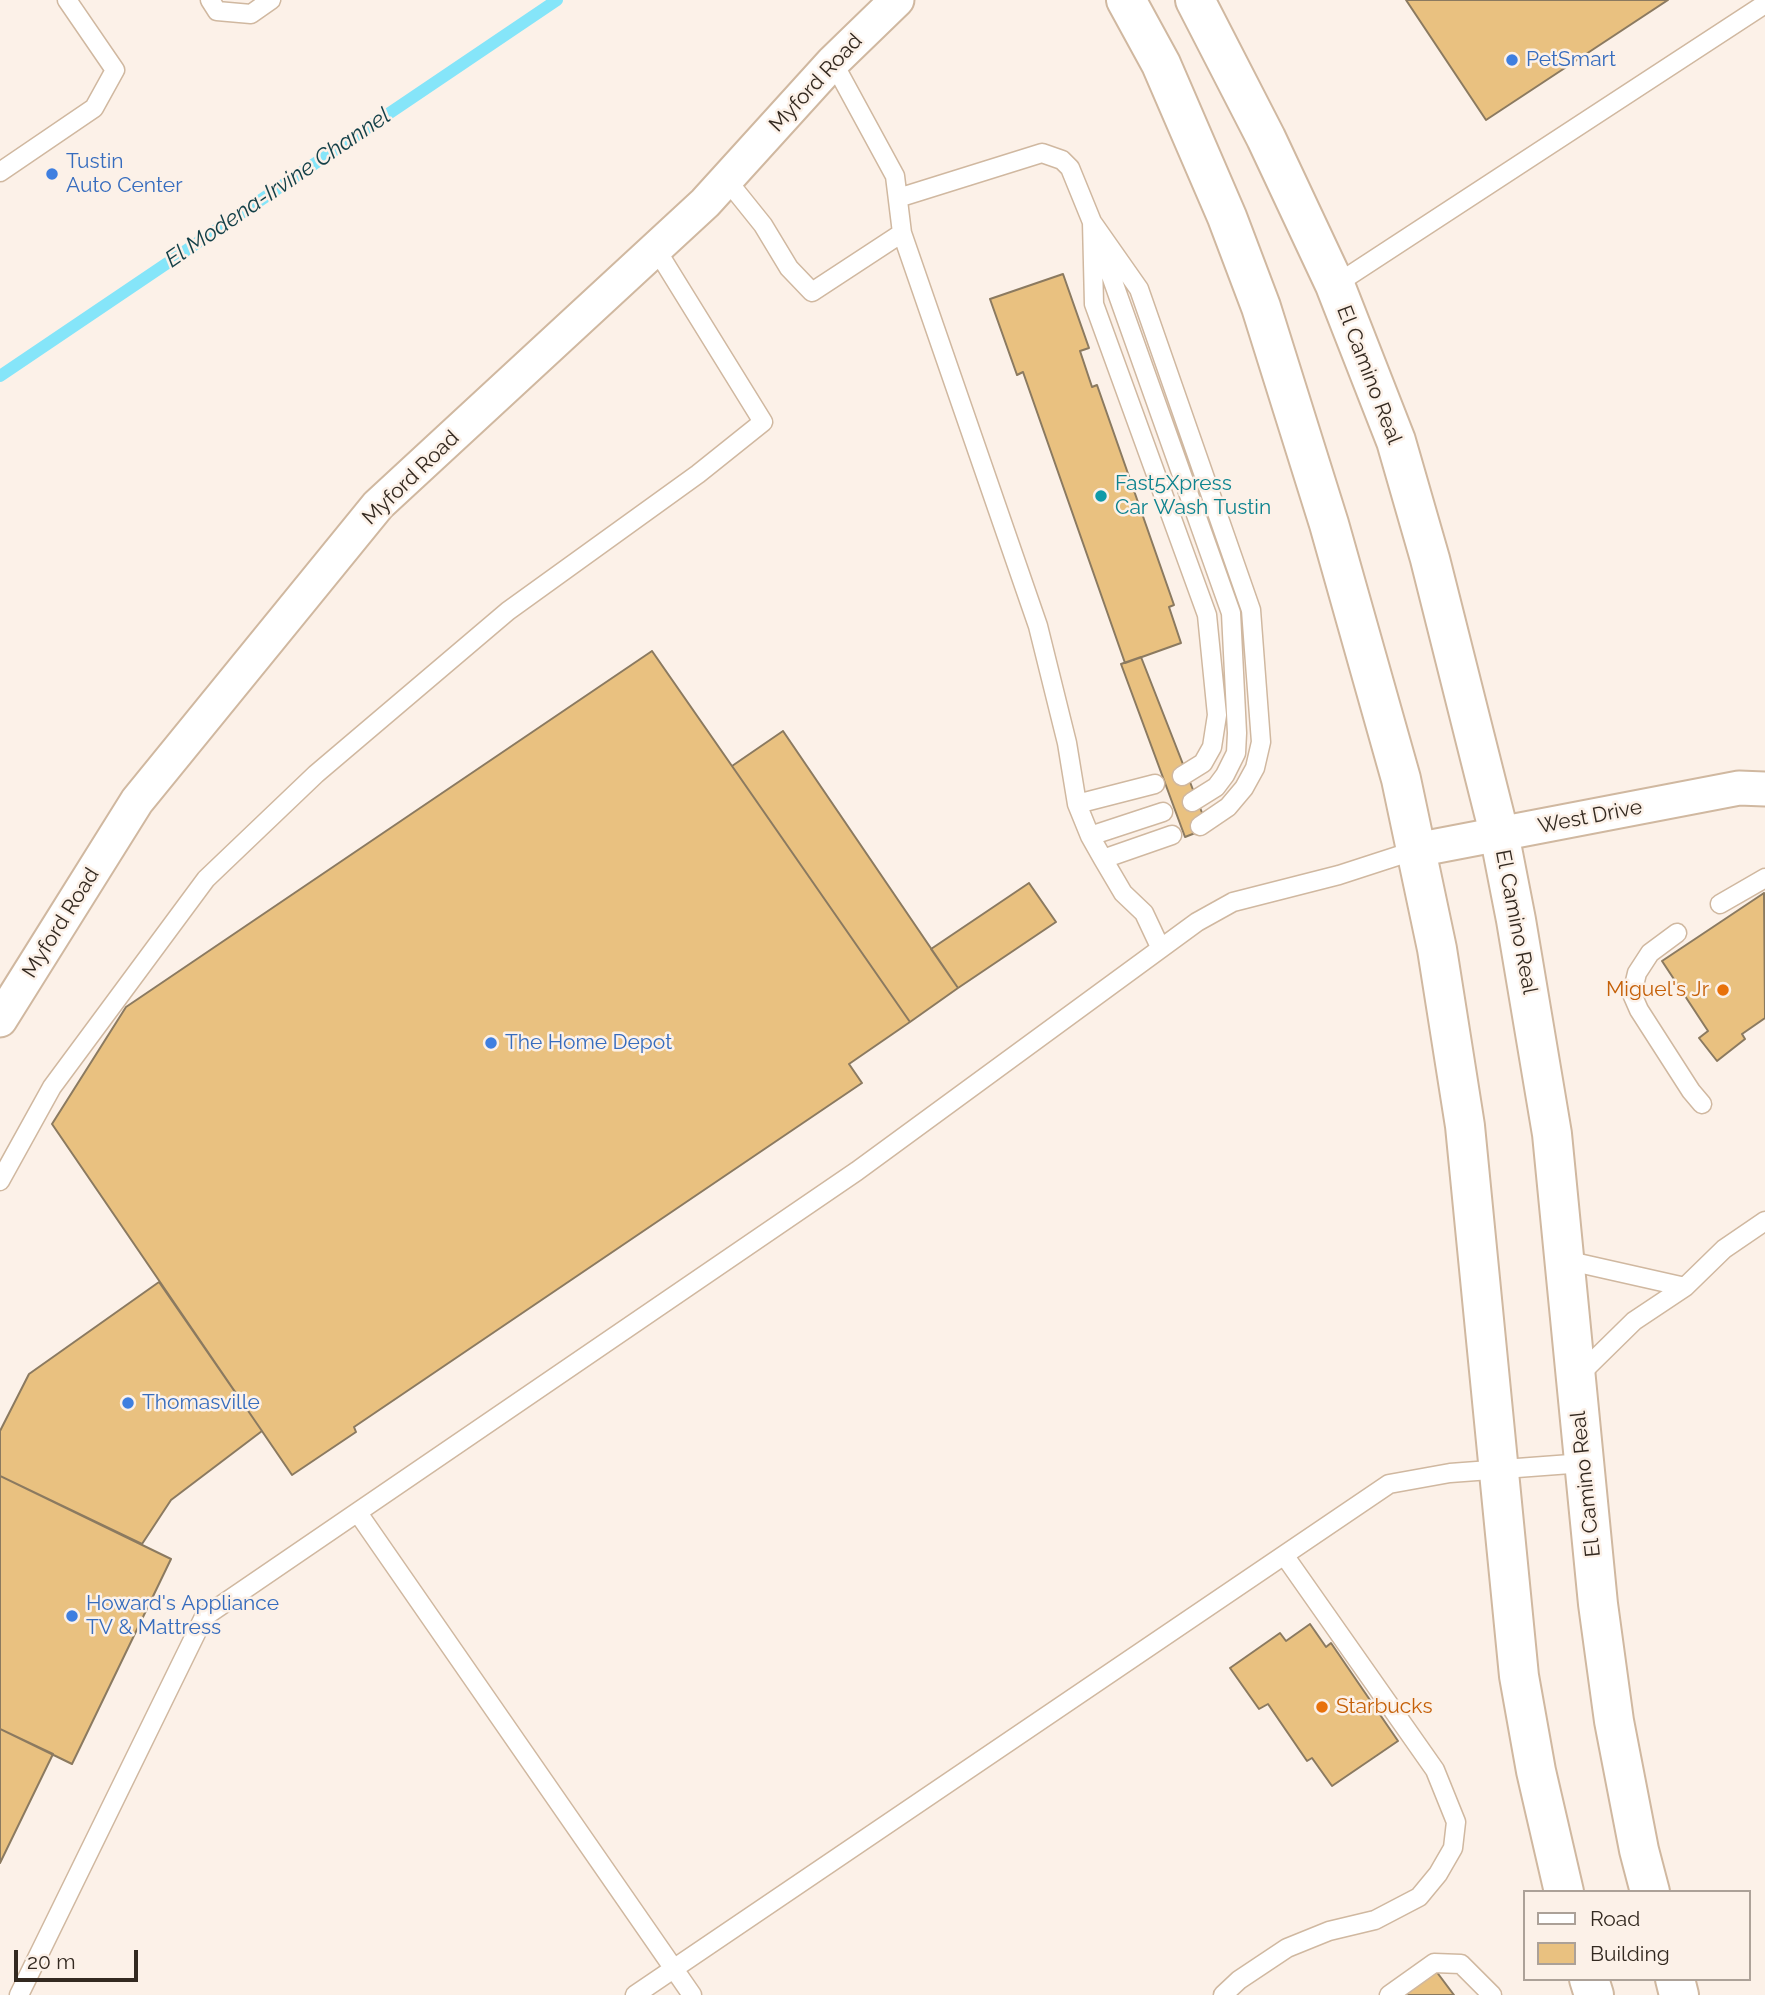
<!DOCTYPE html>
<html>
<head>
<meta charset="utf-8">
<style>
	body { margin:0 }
	#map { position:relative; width:1765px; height:1995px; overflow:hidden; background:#fcf1e8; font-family:Raleway,sans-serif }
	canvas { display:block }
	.legend { position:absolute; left:1523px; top:1890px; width:228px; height:91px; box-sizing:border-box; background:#fcf1e8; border:2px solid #aca198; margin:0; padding:9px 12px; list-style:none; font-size:21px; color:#332920 }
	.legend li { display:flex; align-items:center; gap:14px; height:35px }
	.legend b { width:35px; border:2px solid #aca198 }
	.scale { position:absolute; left:14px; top:1950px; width:124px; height:32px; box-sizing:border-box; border:4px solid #332920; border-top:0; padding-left:9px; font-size:21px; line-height:24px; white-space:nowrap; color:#332920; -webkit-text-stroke:5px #fcf1e8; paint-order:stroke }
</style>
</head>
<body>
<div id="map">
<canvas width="1765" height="1995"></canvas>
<ul class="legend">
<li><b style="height:9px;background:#fff"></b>Road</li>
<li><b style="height:19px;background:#e9c180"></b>Building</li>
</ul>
<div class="scale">20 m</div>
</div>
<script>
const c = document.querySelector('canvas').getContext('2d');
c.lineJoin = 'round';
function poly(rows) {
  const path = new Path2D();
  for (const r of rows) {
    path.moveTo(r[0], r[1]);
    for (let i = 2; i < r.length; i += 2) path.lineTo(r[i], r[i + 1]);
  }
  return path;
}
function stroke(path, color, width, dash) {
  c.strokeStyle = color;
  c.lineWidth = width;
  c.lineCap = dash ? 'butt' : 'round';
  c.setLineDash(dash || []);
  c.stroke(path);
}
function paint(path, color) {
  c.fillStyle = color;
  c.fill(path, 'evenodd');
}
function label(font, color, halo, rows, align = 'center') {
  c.font = font + ' Raleway,sans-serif';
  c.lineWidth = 5;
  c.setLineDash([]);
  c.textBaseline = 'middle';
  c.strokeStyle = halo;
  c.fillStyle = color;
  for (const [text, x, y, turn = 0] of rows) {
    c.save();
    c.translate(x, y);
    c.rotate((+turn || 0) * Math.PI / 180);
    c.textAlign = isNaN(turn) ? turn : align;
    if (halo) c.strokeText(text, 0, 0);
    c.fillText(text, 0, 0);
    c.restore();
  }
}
stroke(poly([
	[0,376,557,0]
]), '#85e5f9', 12);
const building = poly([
	[1406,0,1668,0,1486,120,1406,0],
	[1063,274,1089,348,1080,351,1092,387,1097,385,1174,605,1169,607,1181,643,1125,663,1023,372,1017,375,990,299,1063,274],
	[652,651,910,1022,849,1064,862,1083,354,1427,356,1432,292,1475,52,1124,126,1007,652,651],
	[1141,657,1208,828,1185,837,1121,664,1141,657],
	[783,731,958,988,910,1022,732,766,783,731],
	[1029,883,1056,922,958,988,931,949,1029,883],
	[1764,893,1765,1018,1742,1034,1745,1039,1717,1061,1699,1038,1708,1031,1662,961,1764,893],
	[159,1282,262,1431,171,1500,142,1544,0,1476,0,1431,29,1374,159,1282],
	[0,1476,171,1559,72,1764,0,1729,0,1476],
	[1310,1624,1326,1647,1331,1643,1398,1741,1332,1786,1312,1758,1307,1761,1268,1704,1259,1709,1230,1668,1280,1633,1286,1641,1310,1624],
	[0,1729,53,1754,0,1863,0,1729],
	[1436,1971,1454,1995,1405,1995,1436,1971]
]);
paint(building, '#e9c180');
stroke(building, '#8b7a60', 2);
const service = poly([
	[210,0,217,11,251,14,271,0],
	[833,62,895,176,902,233,1038,626,1067,743,1077,804,1090,836,1103,859,1123,893,1144,913,1160,947],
	[0,172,94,108,115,70,67,0],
	[726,179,763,225,789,268,812,292,902,233],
	[898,198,1042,153,1062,160,1070,168,1092,222,1094,304,1207,615,1217,715,1212,747,1203,763,1182,776],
	[1092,222,1139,289,1251,610,1261,742,1255,768,1244,788,1228,807,1200,826],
	[1099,242,1231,613,1237,733,1236,753,1225,775,1216,787,1192,802],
	[1335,285,1765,4],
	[1077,804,1155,784],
	[1090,836,1163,812],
	[1103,859,1172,835],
	[1720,904,1765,878],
	[1677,933,1650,953,1637,973,1632,994,1639,1010,1691,1091,1702,1104],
	[0,1181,52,1087,206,879,316,774,508,611,698,474,763,422,656,249],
	[1565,1260,1685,1287],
	[1577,1377,1634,1321,1685,1287,1724,1249,1765,1221],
	[358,1513,692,1995],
	[19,1995,204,1617,857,1171,1197,922,1233,902,1339,875,1416,850],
	[635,1995,1389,1484,1450,1473,1584,1463],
	[1223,1995,1239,1980,1287,1948,1329,1931,1375,1920,1419,1897,1438,1874,1453,1848,1456,1822,1435,1770,1284,1555],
	[1389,1995,1434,1963,1461,1964,1492,1995]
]);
const minor = poly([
	[1416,850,1739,788,1765,789],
	[0,1020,137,801,378,505,705,203,833,62,897,0]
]);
const secondary = poly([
	[1126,0,1161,64,1227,217,1261,307,1329,524,1401,779,1437,949,1465,1126,1519,1676,1536,1771,1564,1892],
	[1195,0,1266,138,1335,285,1396,441,1430,559,1499,833,1516,920,1552,1134,1598,1604,1614,1721,1639,1850,1650,1892],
	[1589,1979,1594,1995],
	[1675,1979,1679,1995]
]);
stroke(service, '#d0b8a0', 21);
stroke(minor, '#d0b8a0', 37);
stroke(secondary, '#d0b8a0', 42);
stroke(service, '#fff', 18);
stroke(minor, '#fff', 33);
stroke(secondary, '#fff', 38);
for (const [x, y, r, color] of [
	[1512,60,7,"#3f7fe0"],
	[52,174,7,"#3f7fe0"],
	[1101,496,7,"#0f9aa8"],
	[1723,990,7,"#e8710a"],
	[491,1043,7,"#3f7fe0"],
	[128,1403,7,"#3f7fe0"],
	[72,1616,7,"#3f7fe0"],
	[1322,1707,7,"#e8710a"]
]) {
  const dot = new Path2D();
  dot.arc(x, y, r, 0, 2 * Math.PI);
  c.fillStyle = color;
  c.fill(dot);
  stroke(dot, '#fcf1e8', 2.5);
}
label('21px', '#366cbe', '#fcf1e8', [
	["PetSmart",1526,60],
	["Tustin",66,162],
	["Auto Center",66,186],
	["The Home Depot",505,1043],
	["Thomasville",142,1403],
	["Howard's Appliance",86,1604],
	["TV & Mattress",86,1628]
], 'left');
label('21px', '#332920', '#fcf1e8', [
	["Myford Road",816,83,-47],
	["El Camino Real",1369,375,69],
	["Myford Road",411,478,-44],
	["West Drive",1590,817,-11],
	["El Camino Real",1516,922,79],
	["Myford Road",61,923,-58],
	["El Camino Real",1586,1484,-96]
]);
label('21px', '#0d838f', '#fcf1e8', [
	["Fast5Xpress",1115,484],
	["Car Wash Tustin",1115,508]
], 'left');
label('21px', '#c56008', '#fcf1e8', [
	["Miguel's Jr",1709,990],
	["Starbucks",1336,1707,"left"]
], 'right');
label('italic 23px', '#123f47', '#fcf1e8', [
	["El Modena-Irvine Channel",278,188,-34]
]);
</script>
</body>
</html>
